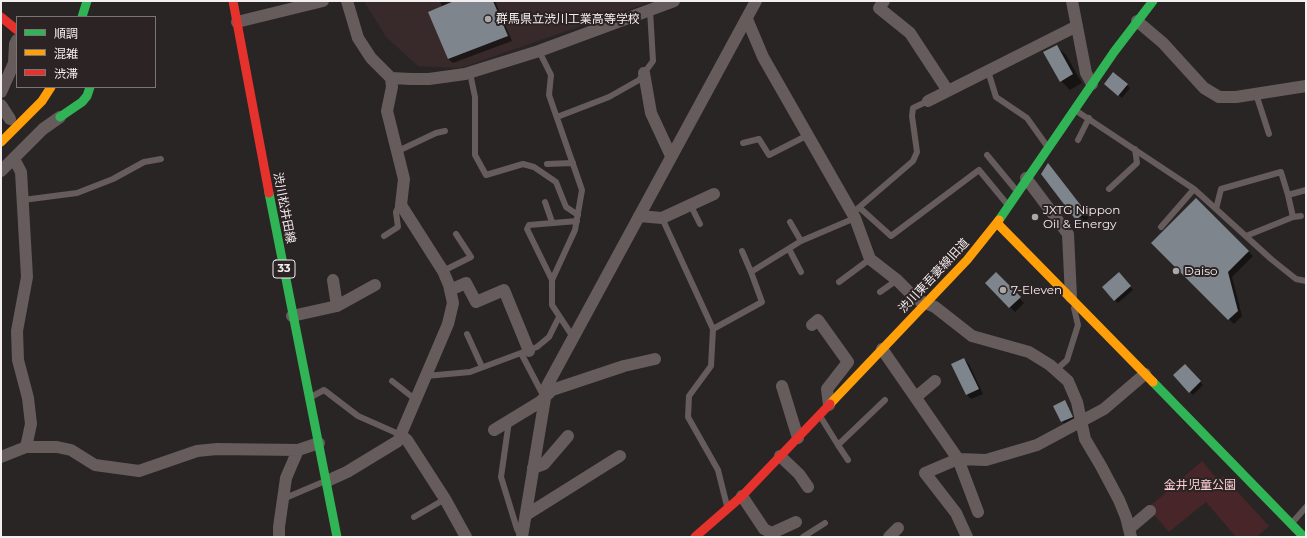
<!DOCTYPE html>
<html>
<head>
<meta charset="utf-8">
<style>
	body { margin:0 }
	#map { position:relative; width:1307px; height:538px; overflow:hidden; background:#2a2525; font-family:Montserrat,"Noto Sans JP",sans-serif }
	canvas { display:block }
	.frame { position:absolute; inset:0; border:2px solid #f4efef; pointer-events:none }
	.legend { position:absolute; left:16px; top:16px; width:140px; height:72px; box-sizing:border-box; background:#2c2324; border:1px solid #7c7575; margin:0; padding:5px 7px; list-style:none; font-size:12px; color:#f4efef }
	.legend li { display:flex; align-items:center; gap:8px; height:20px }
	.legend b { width:20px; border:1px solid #7c7575 }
</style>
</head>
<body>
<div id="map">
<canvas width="1307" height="538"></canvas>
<div class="frame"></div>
<ul class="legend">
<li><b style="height:5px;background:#30b455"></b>順調</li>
<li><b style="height:5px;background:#ff9f0a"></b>混雑</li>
<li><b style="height:5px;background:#e5322d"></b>渋滞</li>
</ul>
</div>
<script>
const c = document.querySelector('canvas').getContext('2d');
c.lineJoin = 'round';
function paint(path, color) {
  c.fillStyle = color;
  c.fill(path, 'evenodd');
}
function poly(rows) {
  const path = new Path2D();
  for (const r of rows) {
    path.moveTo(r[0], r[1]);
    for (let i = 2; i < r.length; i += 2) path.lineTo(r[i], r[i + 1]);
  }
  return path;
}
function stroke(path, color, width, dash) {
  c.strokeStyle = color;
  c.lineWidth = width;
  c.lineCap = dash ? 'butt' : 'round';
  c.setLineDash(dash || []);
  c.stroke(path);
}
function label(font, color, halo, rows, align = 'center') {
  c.font = font + ' Montserrat,"Noto Sans JP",sans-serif';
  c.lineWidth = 4;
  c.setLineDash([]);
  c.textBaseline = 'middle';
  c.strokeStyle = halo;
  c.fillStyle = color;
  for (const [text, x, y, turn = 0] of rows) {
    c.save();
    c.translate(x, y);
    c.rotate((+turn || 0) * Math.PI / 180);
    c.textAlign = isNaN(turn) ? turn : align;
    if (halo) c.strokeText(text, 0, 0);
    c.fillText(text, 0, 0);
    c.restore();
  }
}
paint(poly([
	[364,1,653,1,460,68,418,66,386,37]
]), '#382a2b');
paint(poly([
	[1202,461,1218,480,1223,476,1269,526,1257,537,1236,537,1206,502,1169,532,1148,508]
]), '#472529');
paint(poly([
	[440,1,495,1,512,41,453,63,448,59,442,7],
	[1056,46,1066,55,1082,83,1070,90,1061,81],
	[1127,85,1130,88,1122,98,1108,87],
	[1049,165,1090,217,1082,224,1043,174],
	[1196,199,1253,256,1232,277,1242,316,1234,324,1153,243],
	[996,274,1024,303,1015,312,986,283],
	[1122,276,1133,290,1118,303,1115,300],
	[964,359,969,364,983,394,971,399,967,395,952,365],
	[1185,365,1203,385,1193,395,1174,375],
	[1065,402,1075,420,1065,425,1055,407]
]), '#0007');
paint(poly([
	[454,1,493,1,508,36,448,59,428,12],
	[1057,45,1073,74,1060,82,1043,52],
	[1113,72,1128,84,1118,96,1104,84],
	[1048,163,1086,212,1076,220,1041,174],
	[1196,198,1249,251,1228,272,1238,311,1228,320,1151,243],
	[996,272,1021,297,1009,308,985,283],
	[1119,272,1131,286,1114,301,1102,287],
	[964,358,979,389,966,395,951,364],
	[1185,364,1201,381,1189,393,1173,375],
	[1065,400,1073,417,1061,422,1053,406]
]), '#7e858d');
stroke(poly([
	[539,51,551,75,549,95,582,190,575,230,552,280,552,305,573,337],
	[988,71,996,97,1027,118,1047,146],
	[470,73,475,97,475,155,486,175,523,164,534,167,556,182,566,207,578,215],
	[1256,94,1269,134],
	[1075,110,1194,189,1271,259,1296,279,1306,281],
	[557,117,609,97,639,80,653,61,650,10],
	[1078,140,1089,118],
	[743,143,759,139,769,155,808,135],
	[398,151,436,133,445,131],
	[987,155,1016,190],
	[547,164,573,163],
	[1109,189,1137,163,1135,149],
	[23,200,77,193,113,179,144,162,161,159],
	[545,202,552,222],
	[691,206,700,224],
	[860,208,891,236,979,170,1007,204],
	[1216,209,1221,189,1281,172,1288,195],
	[1301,216,1293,217,1288,195,1306,190],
	[662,218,713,329,711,366,689,396,688,417,718,470,727,506],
	[790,222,801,241],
	[1161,227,1194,189],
	[384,236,398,227,396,212,400,203],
	[1246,236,1293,217],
	[789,249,801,272],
	[742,251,751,272],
	[443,271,471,257,456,234],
	[552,280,527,229,529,225,577,221],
	[839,282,870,259],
	[880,292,897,280],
	[713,329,762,302,751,272,801,241,855,218,856,210,913,161,917,152,912,116,913,108,928,101],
	[467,334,482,367],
	[521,353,544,397],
	[1056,370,1067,360,1078,325,1074,308],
	[426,376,470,372,537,347,549,337,559,317],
	[392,381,416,400],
	[311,397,324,390,358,416,401,435],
	[820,416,838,445],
	[509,421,501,477,517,529,521,537],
	[848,460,838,445,885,400],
	[283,499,323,482],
	[414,517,445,499],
	[1292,523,1306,507],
	[803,537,825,523]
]), '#665c5c', 6);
stroke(poly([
	[347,1,358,38,371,58,391,78,411,79,429,79,465,74,539,51,674,1],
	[884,1,879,8,910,33,948,91],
	[1072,1,1086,73,1092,84],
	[747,19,763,57,855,218,870,259,897,280,916,299,935,307,972,336,1029,352,1050,365,1068,381,1077,402,1085,439,1101,466,1119,500,1126,517,1131,537],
	[1137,21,1163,43,1204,88,1219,97,1236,97,1306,86],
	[237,22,323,1],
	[644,73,651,113,671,156],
	[1,92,14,63,15,44,17,40],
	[928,101,1077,26],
	[1,105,10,119],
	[14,159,21,172,26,259,27,277,17,331,18,360,28,398,31,424,26,447],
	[1,171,43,129,60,117],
	[1026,178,1068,234,1071,297],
	[639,216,662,218,714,194],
	[333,280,337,306,375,285],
	[450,290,466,283,476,302,504,290,529,351],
	[292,316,337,306],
	[812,325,818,320,848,362,827,389,829,405],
	[882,349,958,459,978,512],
	[782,386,798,438],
	[916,397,935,381],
	[494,430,540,402,552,390,624,366,655,359],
	[401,435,407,440,445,499,466,537],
	[780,456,799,474,808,487],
	[1,457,26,447,57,447,71,450,95,465,139,471,197,451,217,449,298,450,319,443],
	[533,468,544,464,568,436],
	[327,481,347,472,398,441,448,324,453,303,449,285,443,271,401,205,404,179,387,111,392,87,391,78],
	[742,496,764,529,772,533,796,522],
	[526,515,620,456],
	[1130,528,1150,511],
	[279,537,279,527,286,478,298,450],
	[522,537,547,386,756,1],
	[889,537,898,528],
	[967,537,956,513,925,473,958,459,986,460,1037,445,1104,409,1145,374]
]), '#665c5c', 12);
stroke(poly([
	[82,17,87,1],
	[60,117,82,102,87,96,90,87],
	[269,193,337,537],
	[999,220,1114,52,1153,1],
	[1153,382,1304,537]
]), '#30b455', 9);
stroke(poly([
	[1,142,42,101,51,87],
	[997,223,1153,382],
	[830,404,967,260,999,220]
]), '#ff9f0a', 9);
stroke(poly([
	[233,1,269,193],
	[1,17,17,30],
	[695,537,742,496,830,404]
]), '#e5322d', 9);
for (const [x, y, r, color] of [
	[488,19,4,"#ada8a8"],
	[1035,217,4,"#ada8a8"],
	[1176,271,4,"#ada8a8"],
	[1003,290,4,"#ada8a8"]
]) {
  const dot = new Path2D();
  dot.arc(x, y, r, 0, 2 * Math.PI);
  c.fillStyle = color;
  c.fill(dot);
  stroke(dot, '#2c2324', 1.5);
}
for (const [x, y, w] of [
	[284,269,22]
]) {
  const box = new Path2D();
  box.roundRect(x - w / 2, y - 9, w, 18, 3);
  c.fillStyle = '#2c2324';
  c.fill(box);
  stroke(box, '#f4efef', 1);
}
label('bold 11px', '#f4efef', null, [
	["33",284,269]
]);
label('12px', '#f4efef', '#2c2324', [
	["群馬県立渋川工業高等学校",496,19],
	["JXTG Nippon",1043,210],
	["Oil & Energy",1043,224],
	["Daiso",1184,271],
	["7-Eleven",1011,290]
], 'left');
label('12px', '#f4efef', '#2c2324', [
	["渋川松井田線",284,208,79],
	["渋川東吾妻線旧道",934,276,-47]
]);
label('12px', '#fdd1d4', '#2c2324', [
	["金井児童公園",1200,485]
]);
</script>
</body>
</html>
